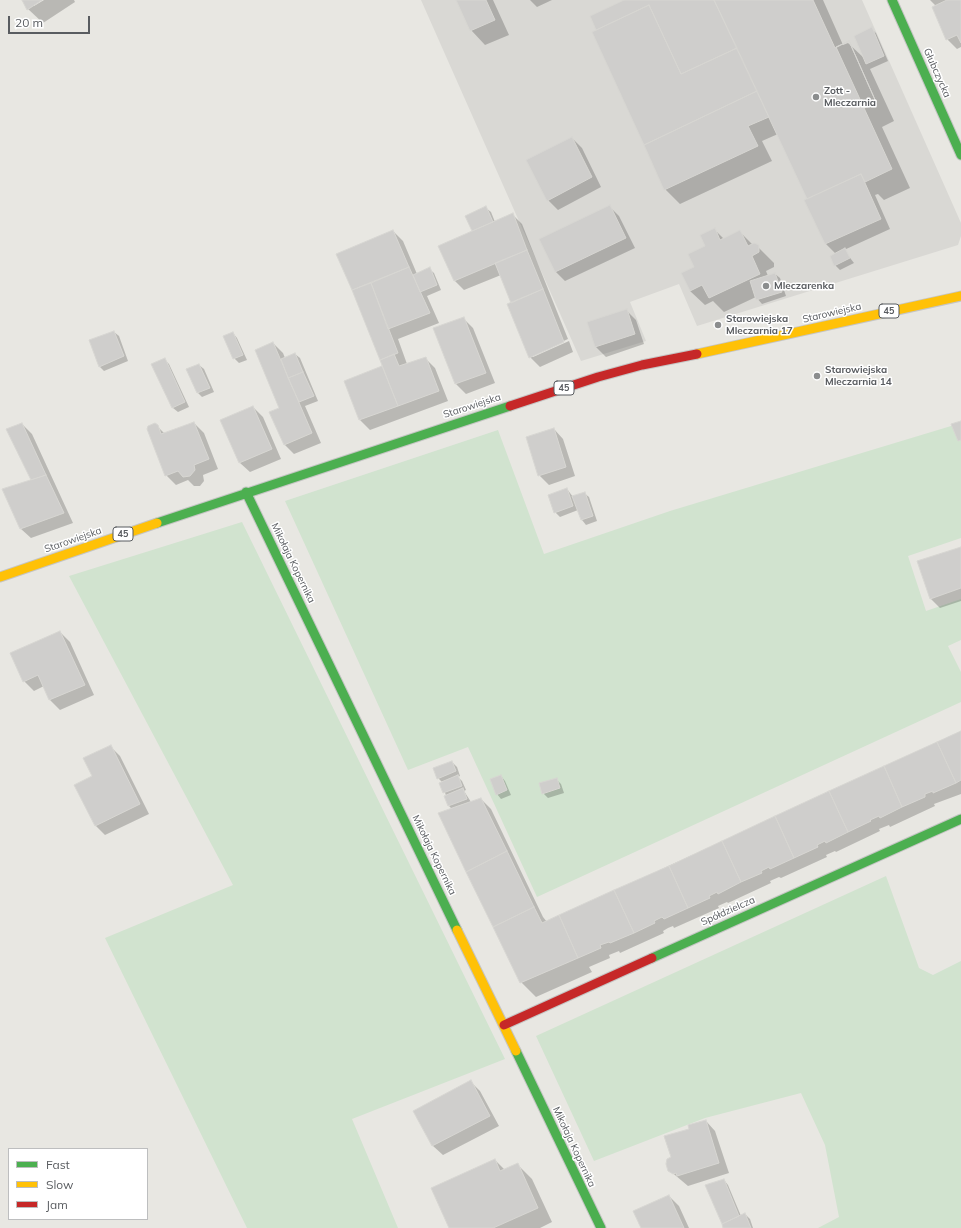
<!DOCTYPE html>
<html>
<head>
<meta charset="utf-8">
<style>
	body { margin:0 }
	#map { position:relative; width:961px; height:1228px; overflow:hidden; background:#e8e7e2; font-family:Mulish,sans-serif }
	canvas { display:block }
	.legend { position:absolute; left:8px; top:1148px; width:140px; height:72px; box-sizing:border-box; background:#fff; border:1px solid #bdbebf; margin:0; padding:5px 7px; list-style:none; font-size:12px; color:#595c60 }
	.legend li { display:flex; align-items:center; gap:8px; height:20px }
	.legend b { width:20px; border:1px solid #bdbebf }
	.scale { position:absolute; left:8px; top:16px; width:82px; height:18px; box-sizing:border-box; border:2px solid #595c60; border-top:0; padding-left:5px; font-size:12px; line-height:14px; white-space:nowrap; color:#595c60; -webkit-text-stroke:3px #fff; paint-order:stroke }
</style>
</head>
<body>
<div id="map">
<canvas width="961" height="1228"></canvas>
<ul class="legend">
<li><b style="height:5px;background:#4caf50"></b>Fast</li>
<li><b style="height:5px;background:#ffc107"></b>Slow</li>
<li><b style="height:5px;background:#c62828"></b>Jam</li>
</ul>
<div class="scale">20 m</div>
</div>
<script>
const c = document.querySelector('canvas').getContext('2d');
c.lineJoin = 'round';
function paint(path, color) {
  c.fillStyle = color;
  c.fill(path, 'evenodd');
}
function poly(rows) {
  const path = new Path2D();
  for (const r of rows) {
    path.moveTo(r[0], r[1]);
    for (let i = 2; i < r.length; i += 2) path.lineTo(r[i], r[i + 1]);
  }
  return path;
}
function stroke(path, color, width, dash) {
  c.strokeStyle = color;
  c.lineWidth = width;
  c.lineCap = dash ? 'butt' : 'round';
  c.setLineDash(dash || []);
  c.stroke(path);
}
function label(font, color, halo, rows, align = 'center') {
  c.font = font + ' Mulish,sans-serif';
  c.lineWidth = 3;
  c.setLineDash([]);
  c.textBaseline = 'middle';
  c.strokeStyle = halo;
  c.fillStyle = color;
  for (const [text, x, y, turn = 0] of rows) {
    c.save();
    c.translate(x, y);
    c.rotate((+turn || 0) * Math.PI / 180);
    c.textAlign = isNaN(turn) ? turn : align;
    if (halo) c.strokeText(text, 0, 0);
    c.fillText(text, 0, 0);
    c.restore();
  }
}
paint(poly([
	[421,0,862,0,961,223,961,236,958,245,697,326,679,284,630,302,646,341,581,361]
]), '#d9d8d4');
paint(poly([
	[961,423,961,538,908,556,926,611,961,599,961,640,948,646,961,672,961,702,537,897,468,747,408,770,285,501,498,430,544,554,670,511],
	[242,522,505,1059,352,1119,398,1228,247,1228,105,938,233,885,69,576],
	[886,876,919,968,933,975,961,961,961,1228,818,1228,839,1217,825,1145,801,1093,705,1118,594,1161,536,1036]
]), '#d1e3cf');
paint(poly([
	[23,0,40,0,34,4,34,6,44,0,74,0,75,2,43,23,28,9],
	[457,0,493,0,509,35,485,45,471,30],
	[530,0,552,0,537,7],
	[626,0,823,0,843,45,848,43,865,59,871,29,876,33,888,61,870,69,894,121,882,127,910,188,884,200,878,194,875,195,890,229,844,250,854,263,840,270,835,265,836,254,826,244,808,199,778,134,762,141,772,161,680,204,665,189,591,16],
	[930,0,961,0,961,47,957,49,947,39,936,6],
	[572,138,582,148,601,187,558,210,548,200],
	[609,206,619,216,635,248,565,281,555,271],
	[486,208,491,212,495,222,512,214,522,224,568,339,533,355,533,357,569,341,573,352,540,367,530,357,501,275,464,290,454,280,473,231,466,216],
	[714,229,724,239,739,231,753,245,759,248,774,263,774,267,766,271,768,276,775,274,780,278,786,296,762,304,756,297,724,312,713,301,705,305,690,291,695,267],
	[393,231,403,241,417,274,429,269,434,273,441,290,427,296,439,323,398,339,407,364,425,358,435,368,448,401,370,430,360,420,345,381,383,367,338,255],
	[626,310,636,320,644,344,606,357,596,347,588,323],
	[463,318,473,328,495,383,466,394,456,384,434,329],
	[114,332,119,336,128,361,104,371,100,367,90,341],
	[233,333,237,338,247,360,239,363,234,358],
	[273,343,283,353,285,358,295,354,300,358,318,401,305,406,321,443,294,454,284,444],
	[164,359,169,364,189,407,178,412,173,408,153,365],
	[199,365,204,369,214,392,202,397,198,393],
	[253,407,263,417,281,459,250,472,240,463],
	[194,423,204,433,218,469,203,475,204,481,200,486,194,486,188,480,176,485,166,475,157,426,165,434],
	[22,424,32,434,73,523,31,538,21,529,32,480],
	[554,429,563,439,575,476,549,485,539,475],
	[567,489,573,497,584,493,589,497,597,521,586,525,582,520,578,510,560,517,555,512],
	[961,548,961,601,940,608,930,598],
	[60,632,70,642,94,695,60,710,50,700,44,686,34,691,24,681],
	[961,731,961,794,934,804,935,806,890,827,889,825,879,829,880,831,836,852,835,851,826,855,827,857,781,878,779,877,770,881,771,883,728,903,727,902,718,906,719,908,674,928,673,926,668,928,663,931,664,933,620,953,619,951,609,955,610,958,589,967,592,972,536,997,521,982,452,809,449,806,442,782,438,778,452,762,457,767,460,776,458,777,462,781,466,790,464,791,471,802,481,799,491,809,543,917,547,922],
	[110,746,120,756,149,814,105,835,95,825,93,776],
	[501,776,505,781,511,795,501,799,497,794],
	[556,779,561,784,564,793,548,798,543,793],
	[471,1082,480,1091,499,1126,443,1155,433,1146,415,1111],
	[706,1121,715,1131,729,1173,688,1186,669,1170,672,1158,690,1129],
	[495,1160,505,1170,518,1165,532,1179,552,1222,540,1228,450,1228],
	[724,1180,728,1185,741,1216,745,1214,750,1219,753,1228,725,1228],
	[669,1196,679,1206,689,1228,642,1228]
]), '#0003');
const building = poly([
	[22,0,42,0,27,10,22,0],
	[456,0,486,0,495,20,470,31,456,0],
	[624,0,714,0,737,48,681,74,649,5,596,30,590,16,624,0],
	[714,0,813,0,835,48,849,41,876,102,864,108,892,169,865,182,861,174,807,199,714,0],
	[947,0,961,0,961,43,957,35,946,40,932,7,947,0],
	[649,5,681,74,737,48,757,91,644,145,592,32,649,5],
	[872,27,884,56,866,64,854,36,872,27],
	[849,41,876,102,864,108,836,47,849,41],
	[757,91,769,117,748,126,758,146,664,190,644,145,757,91],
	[572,137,592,177,547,201,526,160,572,137],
	[861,174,881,219,825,244,804,200,861,174],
	[610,205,626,238,555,272,539,239,610,205],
	[486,206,493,222,472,231,465,216,486,206],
	[513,213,527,250,454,281,438,246,513,213],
	[715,228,720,240,740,230,748,246,754,243,759,245,759,252,752,256,760,274,709,298,702,285,690,291,681,273,694,267,688,254,705,246,700,235,715,228],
	[393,230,409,267,352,290,336,254,393,230],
	[845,248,850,258,834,266,830,256,845,248],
	[527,250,543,289,511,303,495,263,527,250],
	[409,267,430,313,388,329,371,283,409,267],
	[430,267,437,285,420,292,413,275,430,267],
	[775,273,782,292,756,300,750,281,775,273],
	[371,283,398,353,380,360,352,290,371,283],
	[543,289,564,342,529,358,507,304,543,289],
	[627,309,635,334,595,347,587,322,627,309],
	[464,317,486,373,455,384,433,328,464,317],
	[114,331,124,356,99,367,89,340,114,331],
	[233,332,243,355,233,359,223,336,233,332],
	[273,342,312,433,284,445,269,412,279,408,255,350,273,342],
	[295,353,303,372,288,378,281,359,295,353],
	[394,354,399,366,426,357,439,391,398,406,380,360,394,354],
	[165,358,185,402,172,408,151,364,165,358],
	[199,364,210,388,197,393,186,369,199,364],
	[382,366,398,406,359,420,344,381,382,366],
	[303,372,314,396,299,402,288,378,303,372],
	[253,406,272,449,239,463,220,420,253,406],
	[961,421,961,440,958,441,951,424,961,421],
	[194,422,209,459,194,465,195,470,190,476,183,477,178,471,165,476,147,429,148,426,155,423,158,425,161,434,194,422],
	[22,423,46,475,31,480,6,429,22,423],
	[554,428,566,467,538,476,526,437,554,428],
	[46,475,64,513,20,529,2,489,46,475],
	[567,488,573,506,554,513,548,495,567,488],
	[585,492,593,516,581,520,572,496,585,492],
	[961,547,961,588,930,599,917,561,961,547],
	[60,631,85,685,49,700,38,675,23,682,10,653,60,631],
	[961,731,961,780,956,783,937,742,961,731],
	[937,742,956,783,933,793,933,791,925,794,925,797,902,807,884,766,937,742],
	[111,745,140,804,95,826,74,785,92,776,83,758,111,745],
	[452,761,456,771,437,779,433,768,452,761],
	[884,766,902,807,880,818,879,816,870,820,871,821,848,832,829,791,884,766],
	[458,775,462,786,443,793,439,783,458,775],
	[501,775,507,790,496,795,490,779,501,775],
	[557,778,560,788,542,794,539,783,557,778],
	[463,788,467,799,448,806,444,796,463,788],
	[829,791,848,832,826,843,825,841,817,845,818,847,794,858,775,816,829,791],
	[481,798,507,851,466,872,438,813,481,798],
	[775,816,794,858,770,869,769,867,761,871,762,873,741,882,722,841,775,816],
	[722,841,741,882,718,894,717,892,709,896,710,898,688,908,669,866,722,841],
	[507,851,534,907,493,927,466,872,507,851],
	[669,866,688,908,664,919,662,917,654,921,655,923,634,933,614,890,669,866],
	[614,890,634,933,610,943,609,942,600,945,601,948,578,958,559,915,614,890],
	[534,907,542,923,559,915,578,958,520,983,493,927,534,907],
	[471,1080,490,1116,432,1146,413,1111,471,1080],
	[706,1120,719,1163,677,1176,676,1173,673,1174,668,1171,666,1164,667,1159,671,1157,664,1136,689,1129,688,1125,706,1120],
	[495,1159,500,1171,518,1163,538,1208,493,1228,449,1228,431,1188,495,1159],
	[724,1179,739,1216,722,1224,705,1185,724,1179],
	[669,1195,684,1228,641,1228,633,1211,669,1195],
	[745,1213,751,1228,723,1228,722,1224,745,1213]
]);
paint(building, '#cfcecc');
stroke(building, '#d7d6d2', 1);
const fast = poly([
	[892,0,961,155],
	[246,492,457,930],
	[157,523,510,406],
	[652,958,961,819],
	[516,1051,601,1228]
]);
const slow = poly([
	[697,354,961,296],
	[0,577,157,523],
	[457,930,516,1051]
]);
const jam = poly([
	[510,406,598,377,642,365,697,354],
	[504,1025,652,958]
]);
stroke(fast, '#c5c5c4', 11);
stroke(slow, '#c5c5c4', 11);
stroke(jam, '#c5c5c4', 11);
stroke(fast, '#4caf50', 9);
stroke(slow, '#ffc107', 9);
stroke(jam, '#c62828', 9);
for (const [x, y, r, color] of [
	[816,97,4,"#8b8d8e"],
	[766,286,4,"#8b8d8e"],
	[718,325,4,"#8b8d8e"],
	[817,376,4,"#8b8d8e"]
]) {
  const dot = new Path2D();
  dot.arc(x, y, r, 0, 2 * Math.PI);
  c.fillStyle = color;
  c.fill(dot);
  stroke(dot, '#fff', 1.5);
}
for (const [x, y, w] of [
	[889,311,20],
	[564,388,20],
	[123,534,20]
]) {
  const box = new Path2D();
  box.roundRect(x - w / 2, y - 7, w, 14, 3);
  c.fillStyle = '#fff';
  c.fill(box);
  stroke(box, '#595c60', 1);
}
label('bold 9px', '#595c60', null, [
	["45",889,311],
	["45",564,388],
	["45",123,534]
]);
label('10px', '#595c60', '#fff', [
	["Głubczycka",937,73,66],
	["Starowiejska",832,313,-13],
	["Starowiejska",472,406,-18],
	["Starowiejska",73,540,-19],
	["Mikołaja Kopernika",293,563,64],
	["Mikołaja Kopernika",434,855,64],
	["Spółdzielcza",728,911,-24],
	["Mikołaja Kopernika",574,1147,65]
]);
label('bold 10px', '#595c60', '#fff', [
	["Zott -",824,91],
	["Mleczarnia",824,103],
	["Mleczarenka",774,286],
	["Starowiejska",726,319],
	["Mleczarnia 17",726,331],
	["Starowiejska",825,370],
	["Mleczarnia 14",825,382]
], 'left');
</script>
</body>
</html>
